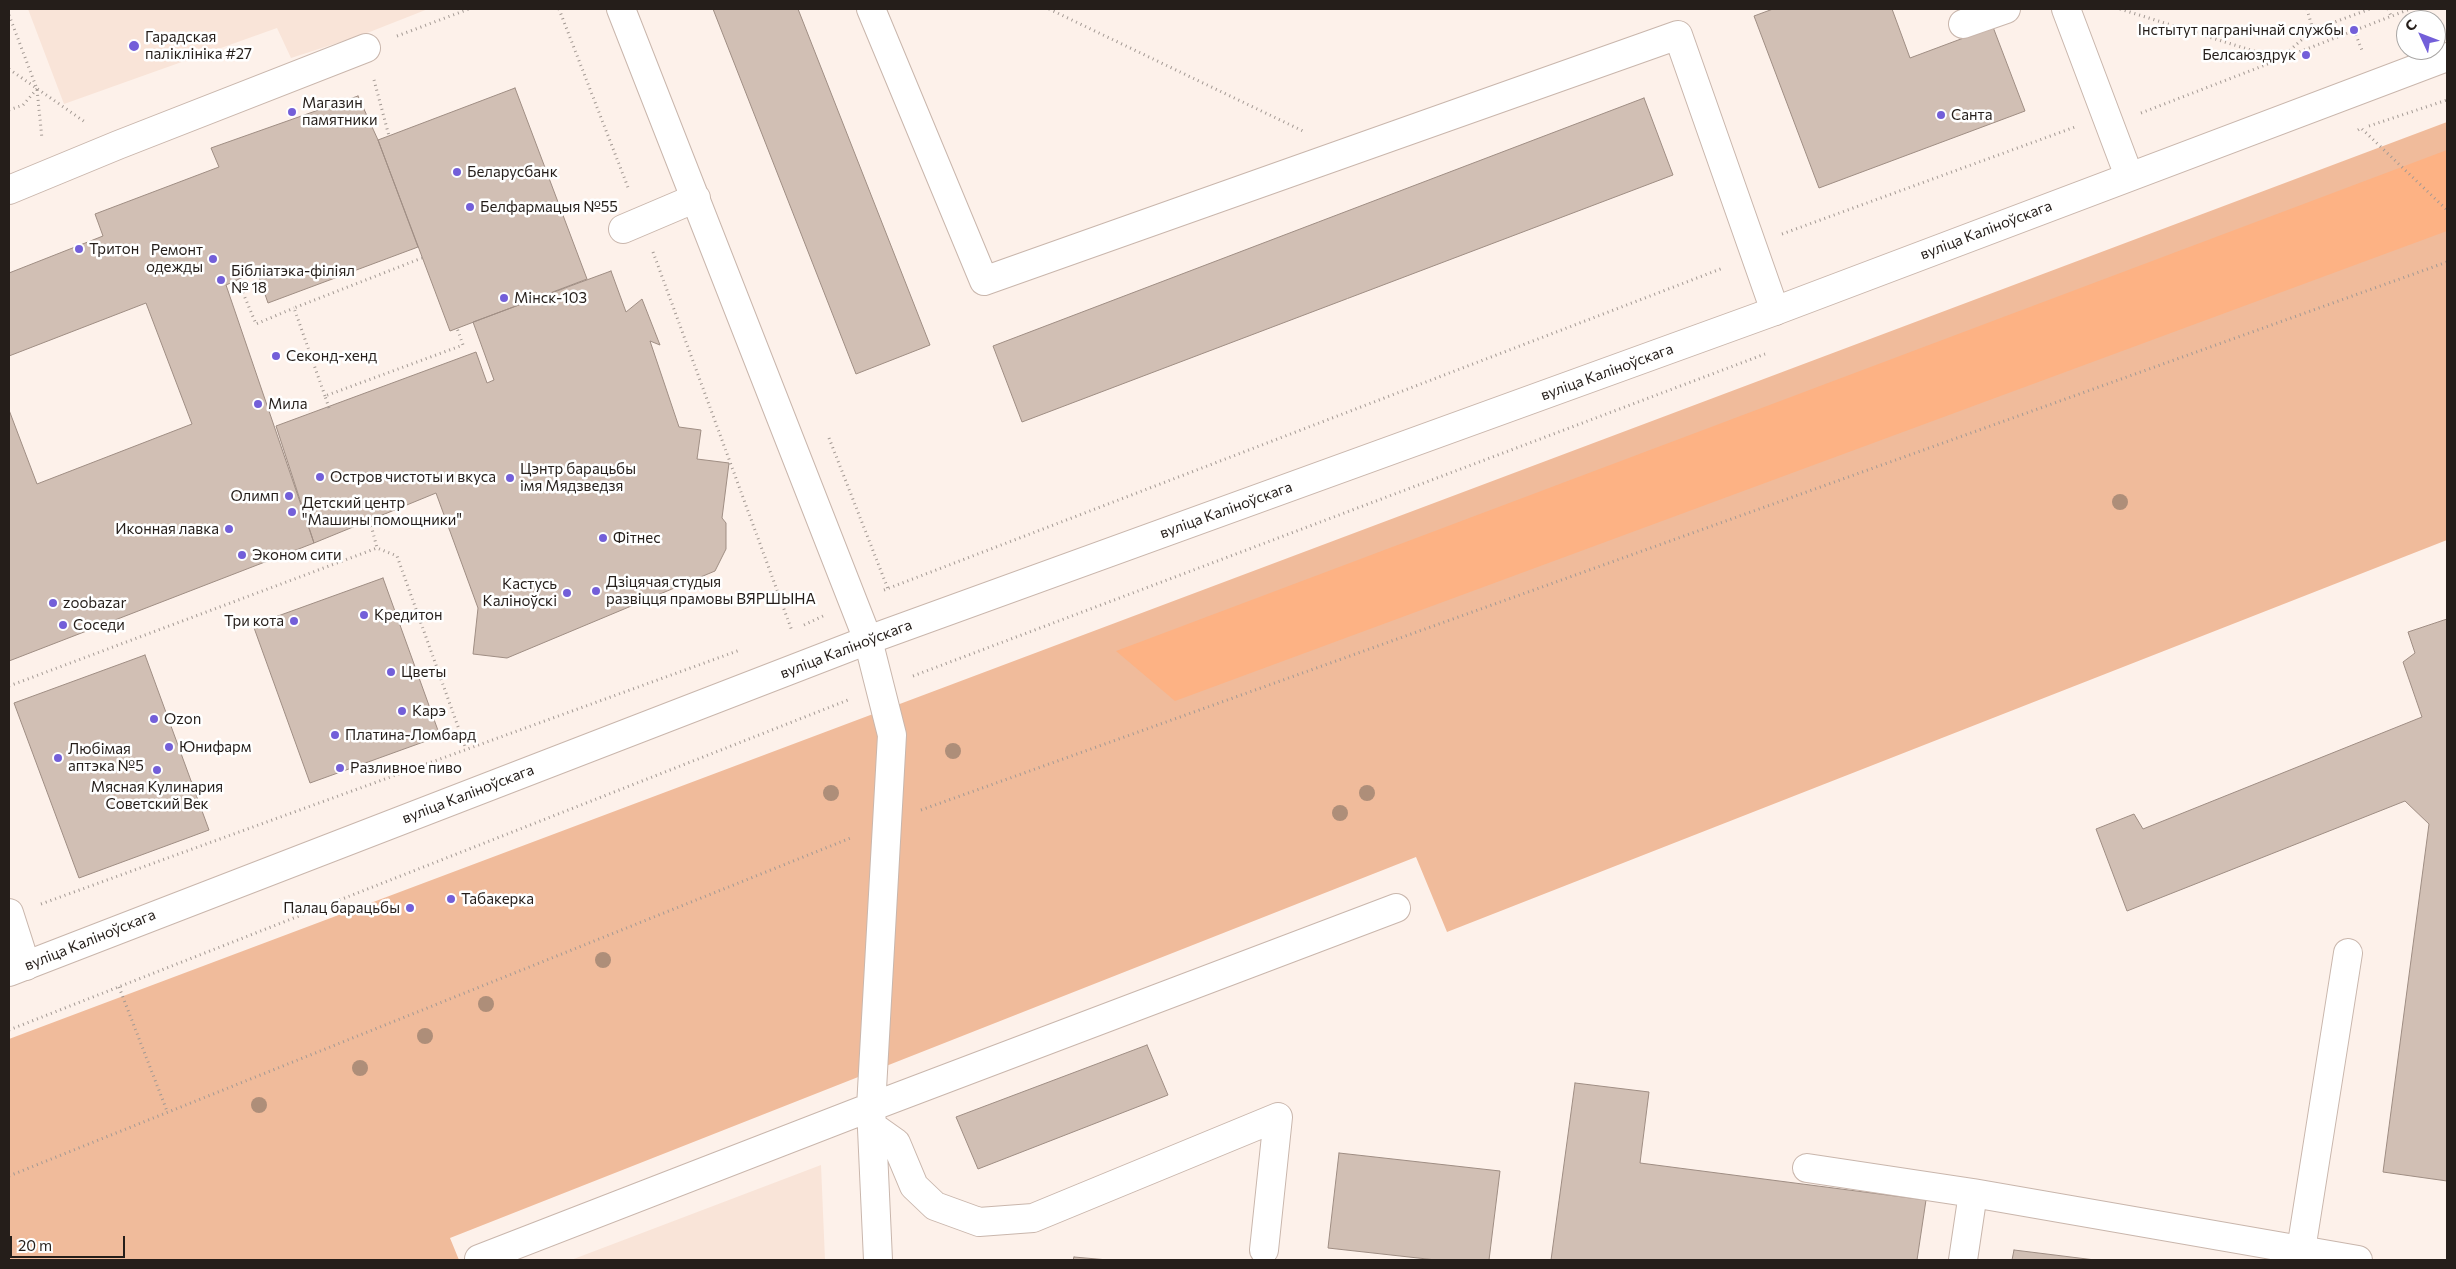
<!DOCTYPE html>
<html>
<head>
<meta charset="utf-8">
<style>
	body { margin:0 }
	#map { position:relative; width:2456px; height:1269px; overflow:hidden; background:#fdf1ea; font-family:Commissioner,sans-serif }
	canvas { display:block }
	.frame { position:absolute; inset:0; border:10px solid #251e1a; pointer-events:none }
	.north { position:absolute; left:2396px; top:10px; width:50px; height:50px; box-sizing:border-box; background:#fff; border:1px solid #a8a5a3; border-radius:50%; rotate:313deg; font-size:14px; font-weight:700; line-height:20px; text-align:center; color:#251e1a }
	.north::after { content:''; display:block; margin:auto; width:18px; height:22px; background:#735fd9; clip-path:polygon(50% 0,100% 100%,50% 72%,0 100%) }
	.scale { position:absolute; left:10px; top:1236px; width:115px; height:22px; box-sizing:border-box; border:2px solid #251e1a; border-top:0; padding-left:6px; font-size:15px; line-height:18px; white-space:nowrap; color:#251e1a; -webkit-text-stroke:4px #fff; paint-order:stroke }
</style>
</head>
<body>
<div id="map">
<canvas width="2456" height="1269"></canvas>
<div class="frame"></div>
<div class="north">С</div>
<div class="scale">20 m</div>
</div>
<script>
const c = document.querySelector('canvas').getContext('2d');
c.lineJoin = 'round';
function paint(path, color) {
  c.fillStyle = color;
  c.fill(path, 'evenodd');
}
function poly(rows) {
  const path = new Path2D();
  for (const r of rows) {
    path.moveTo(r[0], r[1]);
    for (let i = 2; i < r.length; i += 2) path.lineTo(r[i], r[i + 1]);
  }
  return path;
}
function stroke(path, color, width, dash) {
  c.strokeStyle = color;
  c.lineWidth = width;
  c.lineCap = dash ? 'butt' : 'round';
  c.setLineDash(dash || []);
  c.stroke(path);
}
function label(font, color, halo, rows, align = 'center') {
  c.font = font + ' Commissioner,sans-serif';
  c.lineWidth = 5;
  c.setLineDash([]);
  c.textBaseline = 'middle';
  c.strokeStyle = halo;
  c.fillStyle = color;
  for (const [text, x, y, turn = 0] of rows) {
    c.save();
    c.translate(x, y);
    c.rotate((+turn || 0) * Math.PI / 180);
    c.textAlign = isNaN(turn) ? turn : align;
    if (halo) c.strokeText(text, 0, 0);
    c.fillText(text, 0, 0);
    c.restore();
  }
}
paint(poly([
	[28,9,428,9,362,35,291,58,277,28,64,104],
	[821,1165,825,1260,571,1260]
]), '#f9e4d8');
paint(poly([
	[2447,122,2447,540,1447,932,1416,857,450,1238,459,1260,9,1260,9,1039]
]), '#f0bb9b');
paint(poly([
	[2447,150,2447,231,1175,701,1116,651]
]), '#fdb284');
const building = poly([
	[713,9,798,9,930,345,856,374,713,9],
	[1773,9,1892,9,1910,58,1993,27,2025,111,1819,188,1754,16,1773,9],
	[515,88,587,279,450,331,378,140,515,88],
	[358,96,378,140,418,247,268,303,257,271,226,285,314,543,9,661,9,410,37,484,192,424,146,303,9,356,9,273,103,236,95,214,219,167,211,148,358,96],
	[1644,98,1673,175,1022,422,993,346,1644,98],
	[611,271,626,312,642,299,660,345,650,341,679,427,701,430,697,459,729,463,722,518,726,523,726,549,715,571,507,658,473,654,478,608,436,493,314,543,276,426,476,352,487,383,494,380,473,322,611,271],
	[383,578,440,736,310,783,253,625,383,578],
	[2447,619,2447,1181,2383,1172,2429,824,2405,801,2127,911,2096,829,2134,814,2143,829,2422,717,2403,662,2415,653,2408,632,2447,619],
	[145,655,209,830,79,878,14,703,145,655],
	[1147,1045,1168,1095,978,1169,956,1117,1147,1045],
	[1575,1083,1649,1092,1640,1163,1926,1200,1917,1260,1551,1260,1575,1083],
	[1339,1153,1500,1171,1489,1260,1436,1260,1328,1248,1339,1153],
	[2014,1250,2095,1260,2012,1260,2014,1250],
	[1074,1257,1108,1260,1073,1260,1074,1257]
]);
paint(building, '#d1bfb4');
stroke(building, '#9f8d83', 1);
const minor = poly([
	[621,9,868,640,892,735,871,1107,1396,908],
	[871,9,984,281,1678,35,1775,311],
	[2066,9,2129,176],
	[1963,24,2006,9],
	[9,190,118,145,366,48],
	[623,229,696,198],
	[9,913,26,966],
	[872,1126,896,1143,914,1186,935,1206,979,1222,1033,1218,1278,1117,1264,1250],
	[1807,1168,1973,1193,2358,1260],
	[2301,1250,2348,953],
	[479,1259,871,1107,878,1260],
	[1963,1260,1973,1193]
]);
const major = poly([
	[9,972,868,640,1775,311,2447,57]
]);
stroke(minor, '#c9b6ac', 30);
stroke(major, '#c9b6ac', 30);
stroke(poly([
	[559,9,629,190],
	[1049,9,1303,131],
	[2120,9,2279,59],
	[2307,9,2313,30],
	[2388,9,2391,16],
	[9,15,37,89,42,139],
	[2354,30,2363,53],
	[397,36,469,9],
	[2282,57,2313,30,2370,9],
	[9,69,85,122],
	[374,80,389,136],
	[9,110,23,105,37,89],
	[2141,113,2410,9],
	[2369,126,2447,100],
	[2358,130,2361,128,2447,210],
	[1782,234,2075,127],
	[653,252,792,631],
	[241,288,256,324,294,308],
	[325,396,294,308,422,258],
	[329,408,325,396,463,345,457,328],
	[829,438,888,589],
	[370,521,377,548,397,556,466,749],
	[884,590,1723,268],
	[804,625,823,616],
	[913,676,1765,354],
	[9,686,377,548],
	[921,810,2447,262],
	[41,904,740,650],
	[119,987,167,1111],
	[9,1030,848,700],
	[9,1176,853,837]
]), '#a39993', 3, [1, 4]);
stroke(minor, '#fff', 28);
stroke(major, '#fff', 28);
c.fillStyle = '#ae8e79';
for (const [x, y] of [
	[2120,502],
	[953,751],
	[831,793],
	[1367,793],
	[1340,813],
	[603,960],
	[486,1004],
	[425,1036],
	[360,1068],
	[259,1105]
]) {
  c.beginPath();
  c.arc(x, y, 8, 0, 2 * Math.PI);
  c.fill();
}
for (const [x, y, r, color] of [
	[2354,30,5,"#735fd9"],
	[134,46,6,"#735fd9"],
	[2306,55,5,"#735fd9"],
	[292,112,5,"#735fd9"],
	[1941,115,5,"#735fd9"],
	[457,172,5,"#735fd9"],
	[470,207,5,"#735fd9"],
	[79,249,5,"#735fd9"],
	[213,259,5,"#735fd9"],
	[221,280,5,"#735fd9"],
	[504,298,5,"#735fd9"],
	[276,356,5,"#735fd9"],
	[258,404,5,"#735fd9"],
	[320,477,5,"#735fd9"],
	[510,478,5,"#735fd9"],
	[289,496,5,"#735fd9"],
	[292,512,5,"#735fd9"],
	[229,529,5,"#735fd9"],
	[603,538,5,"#735fd9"],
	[242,555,5,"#735fd9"],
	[596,591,5,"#735fd9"],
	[567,593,5,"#735fd9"],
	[53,603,5,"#735fd9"],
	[364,615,5,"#735fd9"],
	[294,621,5,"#735fd9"],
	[63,625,5,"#735fd9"],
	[391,672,5,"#735fd9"],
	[402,711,5,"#735fd9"],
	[154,719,5,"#735fd9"],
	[335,735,5,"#735fd9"],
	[169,747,5,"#735fd9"],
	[58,758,5,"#735fd9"],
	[340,768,5,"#735fd9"],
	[157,770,5,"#735fd9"],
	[451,899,5,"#735fd9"],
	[410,908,5,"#735fd9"]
]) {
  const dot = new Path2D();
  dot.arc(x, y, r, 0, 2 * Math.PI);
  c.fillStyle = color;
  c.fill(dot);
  stroke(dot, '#fff', 2);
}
label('15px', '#251e1a', '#fff', [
	["Інстытут пагранічнай службы",2344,30,"right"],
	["Гарадская",145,37],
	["паліклініка #27",145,54],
	["Белсаюздрук",2296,55,"right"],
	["Магазин",302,103],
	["памятники",302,120],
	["Санта",1951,115],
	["Беларусбанк",467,172],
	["Белфармацыя №55",480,207],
	["Тритон",89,249],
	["Ремонт",203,250,"right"],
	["одежды",203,267,"right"],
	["Бібліатэка-філіял",231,271],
	["№ 18",231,288],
	["Мінск-103",514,298],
	["Секонд-хенд",286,356],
	["Мила",268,404],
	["Цэнтр барацьбы",520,469],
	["імя Мядзведзя",520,486],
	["Остров чистоты и вкуса",330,477],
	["Олимп",279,496,"right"],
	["Детский центр",302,503],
	["\"Машины помощники\"",302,520],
	["Иконная лавка",219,529,"right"],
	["Фітнес",613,538],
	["Эконом сити",252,555],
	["Дзіцячая студыя",606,582],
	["развіцця прамовы ВЯРШЫНА",606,599],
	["Кастусь",557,584,"right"],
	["Каліноўскі",557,601,"right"],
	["zoobazar",63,603],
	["Кредитон",374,615],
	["Три кота",284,621,"right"],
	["Соседи",73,625],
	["Цветы",401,672],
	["Карэ",412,711],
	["Ozon",164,719],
	["Платина-Ломбард",345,735],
	["Юнифарм",179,747],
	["Любімая",68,749],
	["аптэка №5",68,766],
	["Разливное пиво",350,768],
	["Мясная Кулинария",157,787,"center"],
	["Советский Век",157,804,"center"],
	["Табакерка",461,899],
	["Палац барацьбы",400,908,"right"]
], 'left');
label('15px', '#251e1a', '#fff', [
	["вуліца Каліноўскага",1986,230,-21],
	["вуліца Каліноўскага",1607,372,-20],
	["вуліца Каліноўскага",1226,510,-20],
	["вуліца Каліноўскага",846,649,-21],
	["вуліца Каліноўскага",468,794,-21],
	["вуліца Каліноўскага",90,940,-22]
]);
</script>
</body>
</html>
